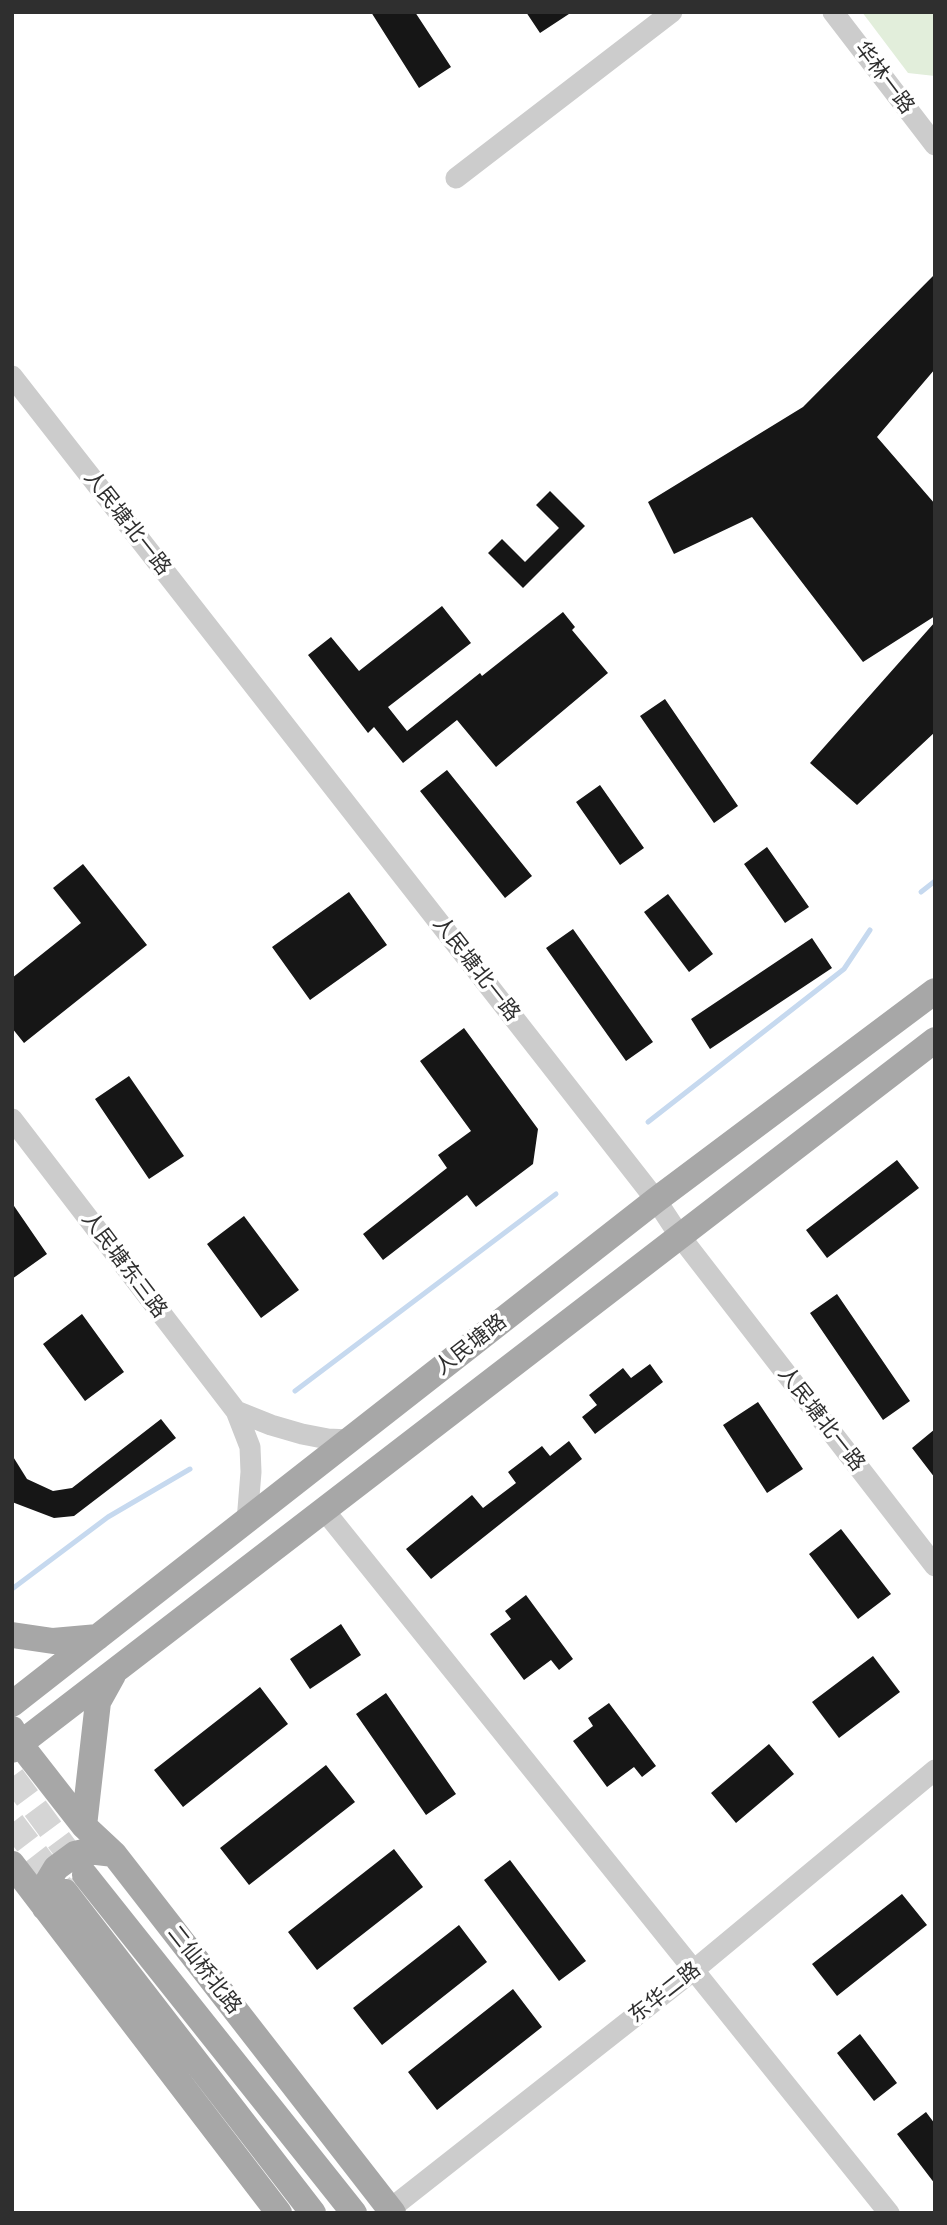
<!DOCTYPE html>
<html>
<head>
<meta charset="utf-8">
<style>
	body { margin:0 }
	#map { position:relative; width:947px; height:2225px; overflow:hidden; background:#fff; font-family:"Open Sans",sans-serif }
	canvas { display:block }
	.frame { position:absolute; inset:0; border:14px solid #2f2f2f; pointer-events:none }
</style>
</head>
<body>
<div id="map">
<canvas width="947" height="2225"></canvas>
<div class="frame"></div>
</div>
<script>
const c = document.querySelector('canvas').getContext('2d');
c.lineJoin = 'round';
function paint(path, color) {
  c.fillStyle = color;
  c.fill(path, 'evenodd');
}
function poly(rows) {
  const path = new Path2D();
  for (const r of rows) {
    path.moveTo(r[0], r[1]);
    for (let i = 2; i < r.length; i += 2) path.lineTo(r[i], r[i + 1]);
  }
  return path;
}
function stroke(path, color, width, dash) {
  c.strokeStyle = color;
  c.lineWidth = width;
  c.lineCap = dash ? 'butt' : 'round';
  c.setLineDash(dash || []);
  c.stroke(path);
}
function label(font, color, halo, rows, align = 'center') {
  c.font = font + ' "Open Sans","Noto Sans SC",sans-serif';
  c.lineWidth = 7;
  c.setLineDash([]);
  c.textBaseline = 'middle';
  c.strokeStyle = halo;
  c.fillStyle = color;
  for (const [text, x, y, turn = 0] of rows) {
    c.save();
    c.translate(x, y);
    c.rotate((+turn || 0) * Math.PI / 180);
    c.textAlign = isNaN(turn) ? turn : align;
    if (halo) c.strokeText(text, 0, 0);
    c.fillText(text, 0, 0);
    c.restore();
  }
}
paint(poly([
	[862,12,935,12,935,76,908,73]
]), '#e2eedb');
stroke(poly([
	[921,892,935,881],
	[648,1122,844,969,870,930],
	[295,1391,556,1194],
	[12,1589,108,1517,190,1469]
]), '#c6d9ef', 5);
paint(poly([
	[371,12,415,12,451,67,419,88],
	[526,12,572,12,540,33],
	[935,274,935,369,877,437,935,504,935,616,863,662,752,517,674,554,648,502,803,407],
	[550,491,585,526,523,588,488,553,502,539,525,562,559,528,536,505],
	[442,606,471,643,388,707,407,731,480,673,482,676,563,612,575,627,572,630,608,673,496,767,457,720,403,763,374,727,368,733,308,655,331,637,359,671],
	[935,622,935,732,857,805,810,763],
	[665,699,738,806,714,823,640,716],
	[447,770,532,876,505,898,420,791],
	[600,785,644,848,620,865,576,802],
	[767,847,809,907,785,923,744,864],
	[83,864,147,945,24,1043,12,1028,12,978,81,923,53,888],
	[349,892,387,945,310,1000,272,947],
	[668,894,713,954,689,972,644,912],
	[573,929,653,1042,626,1061,546,948],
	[812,938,832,968,710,1049,691,1019],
	[464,1028,538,1129,533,1164,476,1207,467,1195,383,1260,363,1234,447,1168,438,1155,471,1131,420,1061],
	[129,1076,184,1156,149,1179,95,1099],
	[897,1160,919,1188,827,1258,806,1230],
	[12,1203,47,1254,12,1279],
	[244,1216,299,1290,261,1318,207,1244],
	[837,1294,910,1401,883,1420,810,1313],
	[82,1314,124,1372,85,1401,43,1344],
	[650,1364,663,1382,595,1434,582,1417,597,1405,589,1395,623,1368,631,1378],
	[758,1402,803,1469,767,1493,723,1425],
	[161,1419,176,1438,74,1516,54,1518,12,1502,12,1455,27,1479,53,1491,72,1488],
	[935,1429,935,1478,912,1448],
	[569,1441,582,1459,431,1579,406,1549,472,1495,483,1508,516,1483,508,1472,542,1446,550,1456],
	[841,1529,891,1594,858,1619,809,1554],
	[526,1595,573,1659,559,1670,551,1660,524,1680,490,1634,511,1619,505,1611],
	[341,1624,361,1655,310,1689,290,1659],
	[873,1656,900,1692,839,1738,812,1702],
	[260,1687,288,1724,183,1807,154,1770],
	[386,1693,456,1794,426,1815,356,1714],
	[609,1703,656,1766,642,1777,634,1767,607,1787,573,1741,593,1726,588,1718],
	[769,1744,794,1774,736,1823,711,1793],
	[326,1765,355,1802,249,1885,220,1848],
	[394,1849,423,1887,317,1970,288,1932],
	[510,1860,586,1961,559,1981,484,1880],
	[902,1894,927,1925,837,1996,812,1964],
	[459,1925,487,1962,382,2045,353,2008],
	[513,1989,542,2027,437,2110,408,2072],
	[860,2034,897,2083,874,2101,837,2053],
	[926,2112,935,2124,935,2184,897,2134]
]), '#161616');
stroke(poly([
	[12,1777,84,1874],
	[12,1823,64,1891]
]), '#d5d5d5', 26, [26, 13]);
stroke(poly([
	[833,12,935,145],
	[456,178,672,12],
	[12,376,656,1200,679,1235,935,1566],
	[12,1119,236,1411],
	[324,1510,889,2213],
	[247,1521,251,1472,250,1447,236,1411,271,1425,302,1434,328,1439,350,1440],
	[390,2209,694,1970,935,1770]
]), '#ccc', 21);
stroke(poly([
	[12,1635,53,1641,98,1637],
	[12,1704,656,1200,935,991],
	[12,1729,20,1744,84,1826,114,1854,393,2213],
	[12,1750,935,1040],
	[84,1826,98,1702,113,1675],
	[12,1864,279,2213],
	[85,1875,354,2213],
	[65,1892,313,2213],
	[45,1908,44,1895,47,1883,56,1868,75,1854,88,1851,114,1854]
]), '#a7a7a7', 26);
label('21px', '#2f2f2f', '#fff', [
	["华林一路",884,78,53],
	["人民塘北一路",127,523,52],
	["人民塘北一路",476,969,52],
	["人民塘东三路",124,1265,53],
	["人民塘路",471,1345,-38],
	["人民塘北一路",821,1419,52],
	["二仙桥北路",204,1970,52],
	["东华二路",665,1993,-38]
]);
</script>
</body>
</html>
